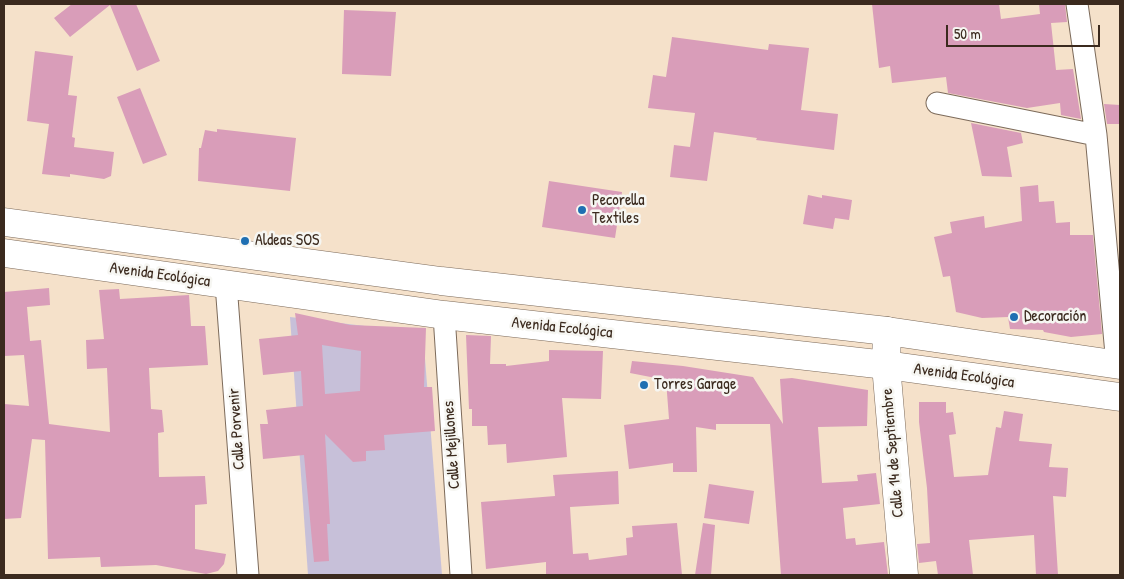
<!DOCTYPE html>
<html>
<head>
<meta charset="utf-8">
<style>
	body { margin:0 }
	#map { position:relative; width:1124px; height:579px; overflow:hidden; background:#f5e1ca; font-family:"Patrick Hand",sans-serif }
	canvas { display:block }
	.frame { position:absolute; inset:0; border:5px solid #3b2a1e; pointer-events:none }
	.scale { position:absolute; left:946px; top:25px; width:154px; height:22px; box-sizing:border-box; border:2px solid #3b2a1e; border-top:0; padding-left:6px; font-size:15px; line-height:18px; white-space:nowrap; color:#3b2a1e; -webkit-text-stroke:4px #f6f6f2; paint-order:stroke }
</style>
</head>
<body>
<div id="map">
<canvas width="1124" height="579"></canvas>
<div class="frame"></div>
<div class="scale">50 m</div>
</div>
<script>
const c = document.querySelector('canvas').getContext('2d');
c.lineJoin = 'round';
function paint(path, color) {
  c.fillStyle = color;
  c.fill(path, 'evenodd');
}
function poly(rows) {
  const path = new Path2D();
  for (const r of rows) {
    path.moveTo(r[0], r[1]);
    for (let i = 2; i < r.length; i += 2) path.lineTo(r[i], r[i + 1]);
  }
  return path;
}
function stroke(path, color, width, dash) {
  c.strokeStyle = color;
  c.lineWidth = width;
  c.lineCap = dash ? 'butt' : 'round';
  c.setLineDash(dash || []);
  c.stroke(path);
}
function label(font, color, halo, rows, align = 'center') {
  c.font = font + ' "Patrick Hand",sans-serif';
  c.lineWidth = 5;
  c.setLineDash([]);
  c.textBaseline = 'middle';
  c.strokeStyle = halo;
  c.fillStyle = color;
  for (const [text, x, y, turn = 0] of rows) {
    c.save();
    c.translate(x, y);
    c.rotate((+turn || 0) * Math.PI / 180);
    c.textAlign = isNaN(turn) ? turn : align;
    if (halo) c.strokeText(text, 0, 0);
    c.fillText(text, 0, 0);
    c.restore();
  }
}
paint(poly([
	[290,317,415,332,424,346,442,575,308,575]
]), '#c7c0d9');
paint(poly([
	[72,4,136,4,160,61,137,71,110,5,70,37,54,18],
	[872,4,999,4,1001,19,1040,14,1039,4,1065,4,1067,22,1051,23,1056,70,1073,69,1081,119,1061,115,1060,103,1027,108,948,93,946,77,892,83,890,66,879,68],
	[344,10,396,12,391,76,342,74],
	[672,37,768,50,769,44,809,48,801,110,838,114,834,150,756,140,757,138,714,132,707,181,670,177,674,145,690,147,695,113,648,108,653,75,666,77],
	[35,51,73,56,68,95,77,96,72,137,75,138,74,147,114,152,111,176,104,179,70,174,70,177,42,174,49,124,27,121],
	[140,88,167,155,143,164,117,97],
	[1104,104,1120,105,1120,124,1107,124],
	[971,123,1021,133,1023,143,1007,147,1012,177,982,176],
	[217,129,296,138,290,191,198,181,199,148,201,148,205,130,217,132],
	[549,181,622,192,615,238,542,227],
	[1038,185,1039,202,1054,201,1056,223,1070,222,1070,235,1093,235,1102,334,1071,337,1044,332,1043,330,1010,329,1008,317,982,318,956,312,950,276,943,277,934,237,952,233,950,222,984,216,985,228,1022,221,1020,187],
	[808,195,822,198,822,195,852,200,849,220,835,218,833,229,803,224],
	[49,288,50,305,27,307,30,341,41,340,49,424,110,432,107,368,87,369,86,340,104,339,99,290,119,289,120,299,189,295,191,326,205,326,208,365,149,368,151,409,162,410,164,432,158,433,159,477,205,476,207,504,195,505,195,549,226,554,224,564,218,571,206,574,156,565,101,567,100,557,48,559,45,440,32,439,21,518,4,519,4,404,29,406,24,355,4,356,4,292],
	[295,313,350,325,426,328,424,387,432,387,435,431,384,435,385,450,366,451,366,461,353,462,325,434,330,524,327,524,329,561,314,562,304,455,263,459,260,424,268,424,266,410,303,406,301,371,263,375,259,339,298,335],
	[322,345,361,351,360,391,325,394],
	[466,335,491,336,490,364,506,364,506,366,549,361,549,350,603,351,601,399,562,398,567,457,507,463,506,444,488,445,487,426,472,426,472,409,469,409],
	[632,361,683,366,753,377,783,424,780,379,792,378,868,390,867,426,818,427,822,483,858,481,857,475,876,473,880,504,843,508,846,539,855,538,856,545,884,542,888,575,781,575,770,424,716,424,716,430,696,427,697,472,673,472,673,463,629,469,624,425,669,419,666,380,630,373],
	[919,402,946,402,946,413,953,412,956,434,949,435,954,477,988,475,996,427,1001,428,1004,411,1023,414,1019,441,1052,444,1049,467,1068,468,1066,497,1053,496,1058,575,1036,575,1034,535,969,540,973,575,938,575,936,561,919,563,917,544,930,543,927,488,919,422],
	[618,471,619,504,570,507,573,554,588,553,589,560,627,555,626,538,633,537,632,526,677,523,682,575,546,575,546,562,486,569,481,502,555,496,553,475],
	[709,484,754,491,749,524,704,518],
	[703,523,715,525,711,575,695,575]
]), '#d99db9');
const street = poly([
	[1077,4,1096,135,1117,365],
	[937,103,1096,135],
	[226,284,248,575],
	[444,315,461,575]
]);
const secondary = poly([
	[887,331,886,365,904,575]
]);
const primary = poly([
	[4,222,441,281,887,331,1120,365],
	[4,253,444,315,886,365,1120,397]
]);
stroke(street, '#7c6a5a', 23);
stroke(secondary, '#7c6a5a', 29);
stroke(primary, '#7c6a5a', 29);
stroke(street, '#fff', 21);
stroke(secondary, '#fff', 28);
stroke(primary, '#fff', 28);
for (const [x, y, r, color] of [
	[582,210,5,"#1f6fb2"],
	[245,241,5,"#1f6fb2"],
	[1014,317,5,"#1f6fb2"],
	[644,385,5,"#1f6fb2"]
]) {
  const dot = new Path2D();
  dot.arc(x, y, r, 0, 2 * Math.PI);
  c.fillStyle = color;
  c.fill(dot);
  stroke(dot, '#f6f6f2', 2);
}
label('16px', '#3b2a1e', '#f6f6f2', [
	["Pecorella",592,201],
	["Textiles",592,219],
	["Aldeas SOS",255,241],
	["Decoración",1024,317],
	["Torres Garage",654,385]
], 'left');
label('16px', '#3b2a1e', '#f6f6f2', [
	["Avenida Ecológica",160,275,8],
	["Avenida Ecológica",562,328,6],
	["Avenida Ecológica",964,376,8],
	["Calle Porvenir",237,429,-94],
	["Calle Mejillones",452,445,-94],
	["Calle 14 de Septiembre",893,453,-95]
]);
</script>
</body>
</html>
